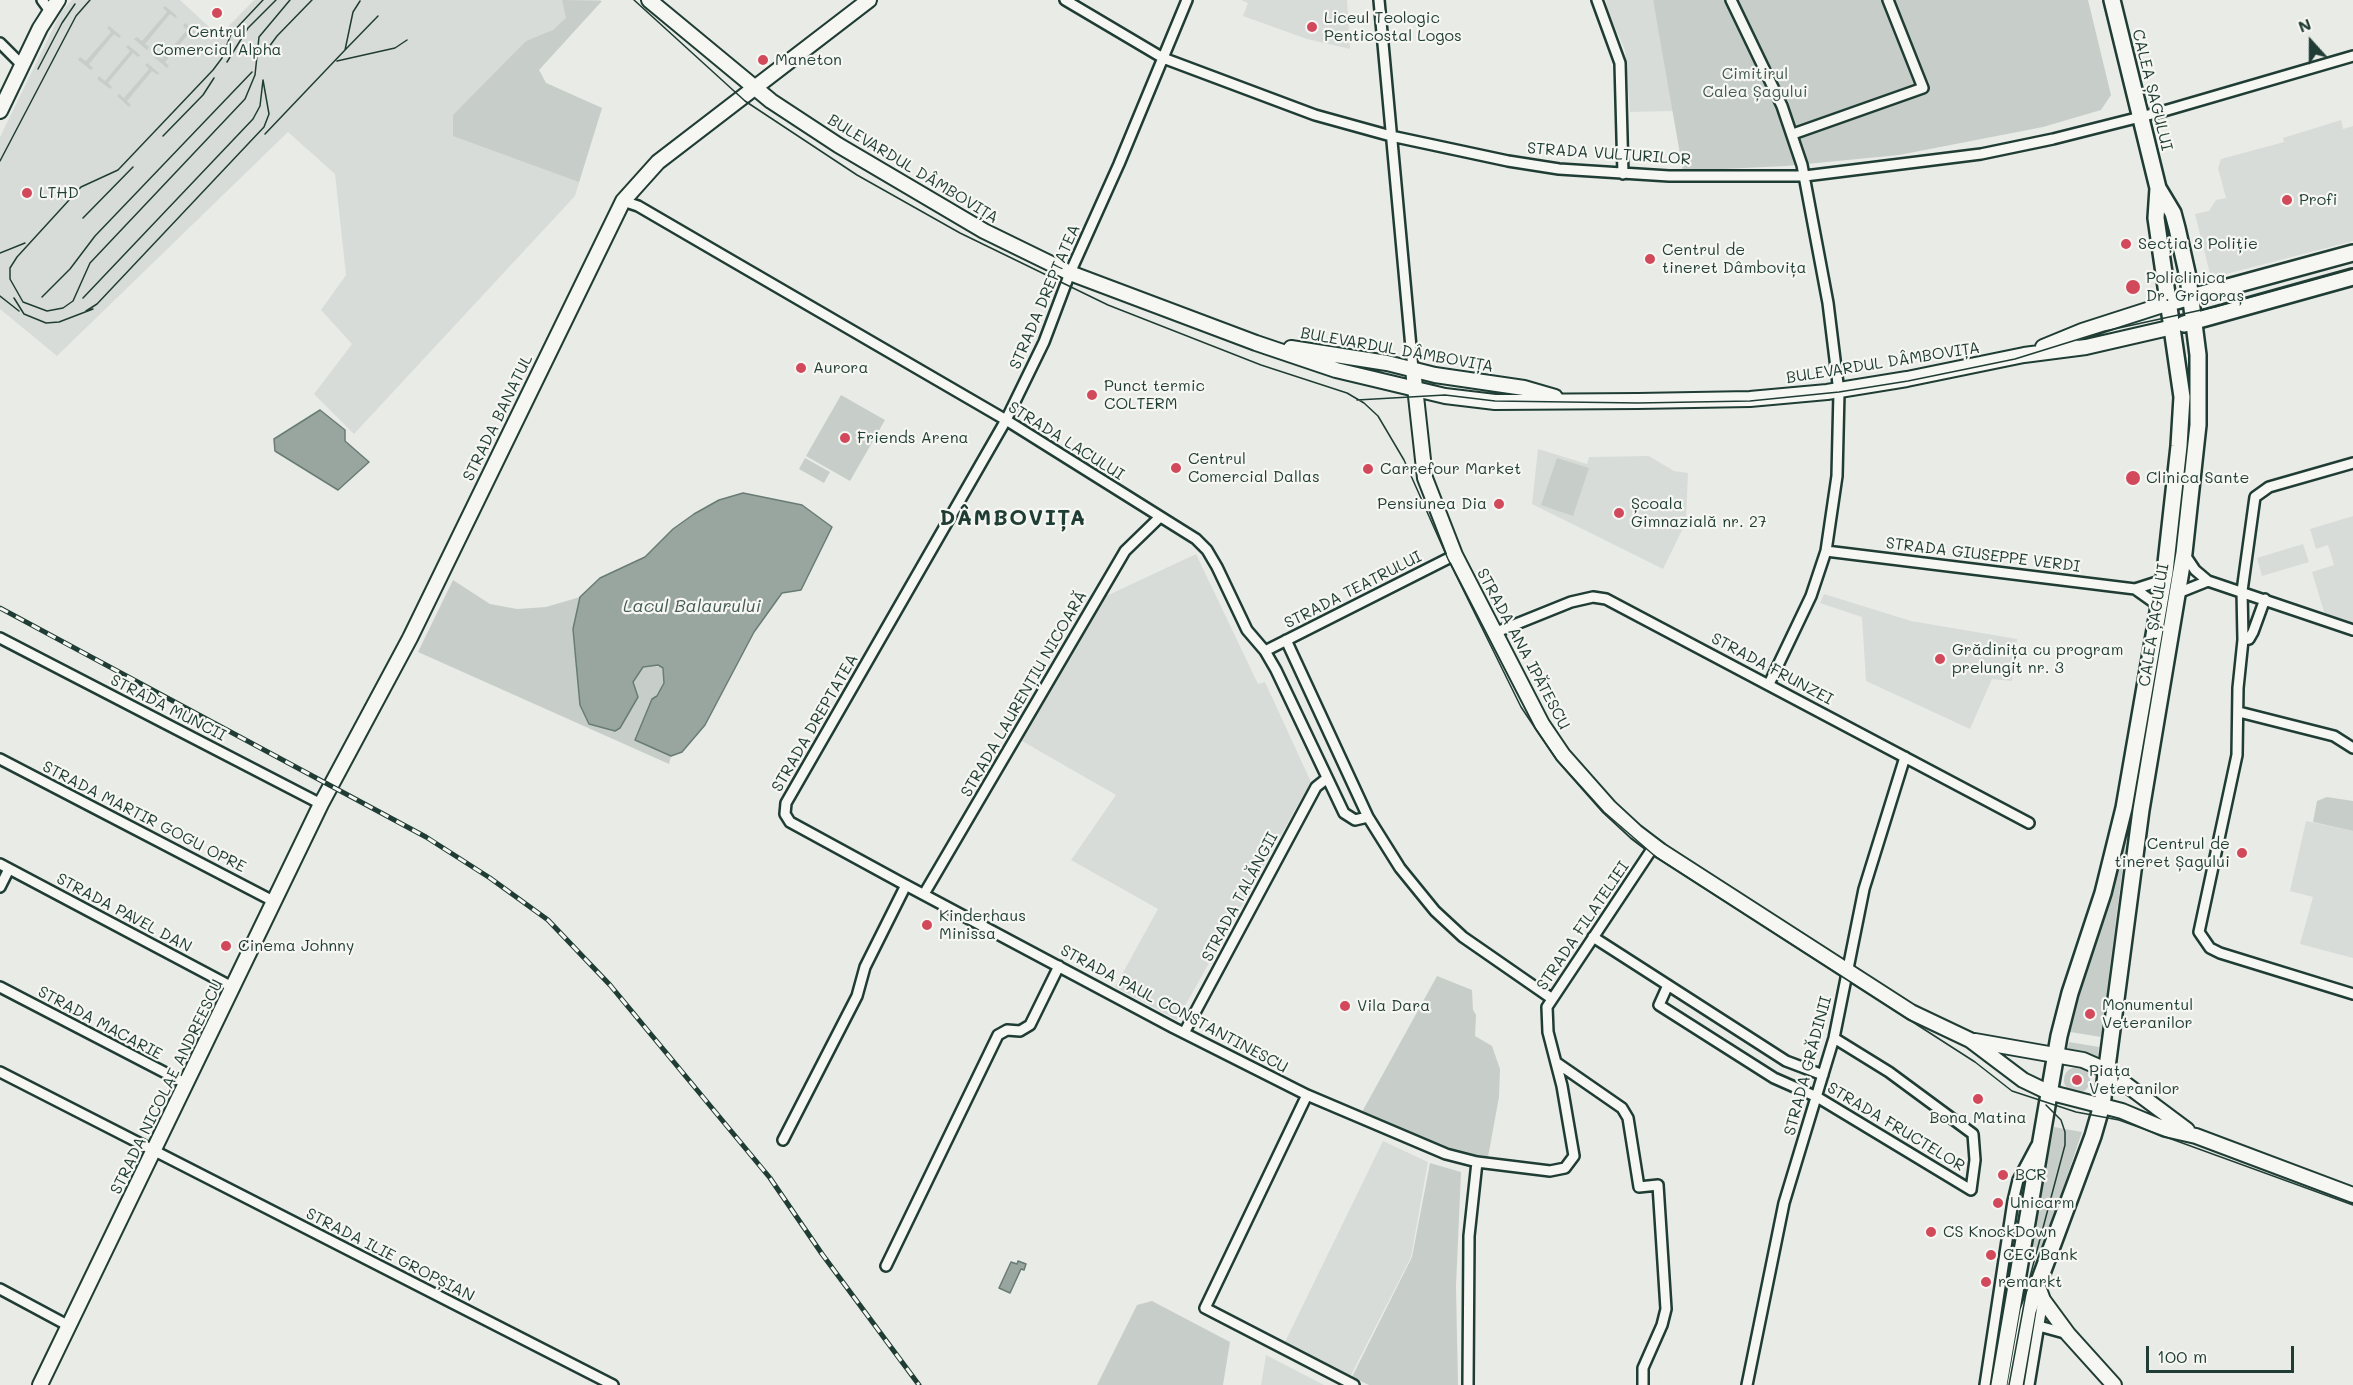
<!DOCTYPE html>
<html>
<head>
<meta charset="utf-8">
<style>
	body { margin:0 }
	#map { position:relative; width:2353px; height:1385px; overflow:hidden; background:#e9ebe7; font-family:Mali,sans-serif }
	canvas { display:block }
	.north { position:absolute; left:2281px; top:12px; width:60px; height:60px; -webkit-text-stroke:4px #f6f6f2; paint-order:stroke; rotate:339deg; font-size:16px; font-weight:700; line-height:24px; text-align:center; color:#1f3d34 }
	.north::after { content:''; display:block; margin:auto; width:21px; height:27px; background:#1f3d34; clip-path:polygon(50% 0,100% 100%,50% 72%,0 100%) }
	.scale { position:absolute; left:2146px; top:1346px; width:148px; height:27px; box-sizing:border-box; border:3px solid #1f3d34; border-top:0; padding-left:8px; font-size:18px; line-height:21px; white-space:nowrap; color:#1f3d34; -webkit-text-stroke:4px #f6f6f2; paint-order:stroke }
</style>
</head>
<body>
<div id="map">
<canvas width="2353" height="1385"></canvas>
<div class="north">N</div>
<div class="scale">100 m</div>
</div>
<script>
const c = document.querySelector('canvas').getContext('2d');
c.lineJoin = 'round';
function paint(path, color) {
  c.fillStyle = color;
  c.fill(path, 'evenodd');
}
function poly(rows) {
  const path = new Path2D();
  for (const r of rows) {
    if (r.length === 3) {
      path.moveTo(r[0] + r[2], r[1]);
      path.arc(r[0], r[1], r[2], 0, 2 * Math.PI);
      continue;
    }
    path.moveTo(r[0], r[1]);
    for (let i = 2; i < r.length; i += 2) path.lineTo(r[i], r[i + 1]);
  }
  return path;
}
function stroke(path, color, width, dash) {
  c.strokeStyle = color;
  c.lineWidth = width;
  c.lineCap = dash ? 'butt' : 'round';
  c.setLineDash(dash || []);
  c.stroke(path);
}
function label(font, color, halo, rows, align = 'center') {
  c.font = font + ' Mali,sans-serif';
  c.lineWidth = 4.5;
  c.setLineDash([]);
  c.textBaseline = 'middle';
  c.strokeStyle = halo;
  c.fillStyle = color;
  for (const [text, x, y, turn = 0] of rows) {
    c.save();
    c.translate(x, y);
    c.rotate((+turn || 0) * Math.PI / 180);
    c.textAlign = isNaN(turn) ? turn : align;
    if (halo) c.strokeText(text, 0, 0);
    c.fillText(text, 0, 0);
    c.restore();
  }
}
paint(poly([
	[72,0,180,0,219,36,254,0,601,0,539,70,546,83,602,108,575,196,354,434,314,394,352,344,321,310,346,275,335,174,288,132,57,356,0,309,0,137,61,12],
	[1241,0,1347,0,1350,49,1307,39,1243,16,1248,3],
	[1606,0,1653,0,1674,111,1630,112,1625,50,1607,10],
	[2341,120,2343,129,2353,126,2353,241,2211,278,2195,214,2209,211,2216,200,2226,198,2218,168,2221,159,2284,142,2283,138],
	[1538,449,1587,464,1589,457,1649,456,1674,471,1688,473,1686,522,1663,569,1532,504],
	[2353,516,2353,624,2325,615,2312,572,2334,565,2328,545,2316,549,2310,529],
	[2303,544,2309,562,2262,576,2257,558],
	[1196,554,1258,684,1265,682,1311,782,1177,1020,1115,987,1158,909,1071,860,1116,795,1022,741,1102,598],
	[1824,594,1911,621,2017,639,2012,681,1992,679,1970,729,1866,681,1862,617,1820,603],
	[2306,821,2353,831,2353,958,2300,944,2313,897,2290,891],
	[1383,1141,1428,1162,1411,1257,1350,1377,1285,1342],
	[1266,1355,1324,1385,1261,1385]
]), '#d8dcd8');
paint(poly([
	[562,0,602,1,539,70,546,83,602,108,579,182,453,136,453,115,526,41,553,30,566,18],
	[1653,0,2088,0,2111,95,2101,110,2043,127,1899,155,1786,166,1683,171],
	[165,6,177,16,176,18,170,14,145,44,149,47,147,50,134,39,137,37,142,41,167,12,163,8],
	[185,23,198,34,196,36,190,32,165,62,169,66,167,68,154,57,157,55,162,59,187,30,183,26],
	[109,26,121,36,119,38,114,34,89,64,93,68,91,70,78,60,80,57,86,61,111,32,107,28],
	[128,45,140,55,138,57,133,53,108,83,112,87,110,89,97,79,99,76,105,81,130,51,126,47],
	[147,63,159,73,158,75,152,71,127,101,131,105,129,107,117,96,119,94,124,98,149,69,145,65],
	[841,395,885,420,850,481,806,456],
	[805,458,830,472,824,483,799,469],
	[1557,458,1589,468,1573,516,1541,505],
	[453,580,490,604,517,609,546,607,580,597,573,629,638,697,632,682,643,667,652,665,663,668,664,683,635,740,671,756,669,764,418,652],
	[2327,797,2353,801,2353,831,2313,822,2317,801],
	[2123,833,2127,834,2101,1037,2070,1032],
	[1437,976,1472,990,1473,1010,1476,1015,1475,1036,1492,1046,1500,1069,1499,1097,1488,1157,1452,1153,1362,1112],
	[2069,1042,2099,1047,2098,1057,2067,1052],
	[2077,1080,13],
	[2054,1127,2082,1132,2042,1251,2029,1248],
	[1430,1163,1461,1172,1456,1286,1458,1385,1369,1385,1352,1377,1412,1257],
	[1152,1301,1230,1342,1223,1385,1097,1385,1137,1305]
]), '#c7cec9');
const water = poly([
	[320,410,345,430,345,441,369,462,338,490,275,451,274,439,320,410],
	[743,493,802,505,832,527,801,590,782,593,754,632,705,725,682,752,671,756,635,740,652,699,657,696,664,683,663,668,658,665,643,667,633,682,638,697,620,728,615,731,589,724,580,705,573,629,580,597,600,578,645,557,673,529,694,514,719,500,743,493],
	[1018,1261,1026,1264,1024,1270,1021,1269,1010,1293,999,1288,1011,1262,1017,1264,1018,1261]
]);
paint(water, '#99a6a0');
stroke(water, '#687c75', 1.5);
const street = poly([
	[42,0,50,11],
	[1065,0,1163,58,1315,115,1391,136,1508,161,1559,169,1669,176,1805,176,1981,154,2053,139,2164,111,2353,56],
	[1187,0,1119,164,1070,273,1044,342,1006,420,786,803,785,814,790,822,900,882,1174,1028,1307,1095,1446,1154,1477,1162,1550,1171,1565,1168,1574,1156,1562,1086,1548,1032,1547,1007,1654,846],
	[1379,0,1413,369],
	[1597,0,1620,63,1623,174],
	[1731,0,1782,106,1802,165,1828,303,1839,392,1837,476,1826,551,1811,596,1769,684],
	[0,43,22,65],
	[1793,134,1923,88,1888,0],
	[623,201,638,206,729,259,1006,420,1196,539,1207,550,1217,567,1247,630,1265,651,1276,670,1344,813,1355,820,1368,817],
	[2353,463,2269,487,2255,497,2242,591,2243,640,2238,688,2237,755,2199,932,2210,948,2220,953,2353,994],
	[1826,551,2135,589,2163,580],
	[2185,555,2195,570,2208,581,2353,630],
	[2135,589,2159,606],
	[2178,593,2208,581],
	[1494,633,1571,602,1593,597,1606,599,2029,823],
	[0,638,321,804],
	[1286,640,1368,817,1400,868,1435,911,1463,937,1551,998],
	[2243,640,2249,639,2253,632,2265,599],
	[1265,651,1455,555],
	[2239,712,2334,736,2353,748],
	[0,759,275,902],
	[0,864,234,988],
	[0,887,9,869],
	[924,894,1125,551,1160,517],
	[1593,937,1786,1061,1823,1075],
	[1668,985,1659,1005,1774,1078,1817,1097,1971,1190,1975,1160,1973,1134,1889,1072,1834,1038],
	[0,987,187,1084],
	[1184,1033,1316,787,1326,779],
	[1557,1063,1622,1108,1628,1118,1639,1187,1658,1185,1666,1309,1662,1325,1643,1368,1643,1385],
	[0,1072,613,1385],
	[1307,1095,1205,1308,1354,1385],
	[783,1140,857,996,865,967,906,885],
	[886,1266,998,1035,1007,1030,1020,1031,1030,1025,1059,966],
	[0,1289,69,1326],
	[2039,1326,2068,1334],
	[1468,1385,1469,1236,1477,1162],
	[1747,1385,1784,1203,1834,1038,1864,889,1905,757],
	[1985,1385,2013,1201,2018,1180,2036,1146],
	[2029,1385,2043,1300]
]);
const secondary = poly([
	[649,0,771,101,838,145,984,231,1070,273,1256,343,1336,370,1445,396,1495,402,1638,401,1750,399,1827,392,1907,379,2024,355,2086,347,2173,327],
	[0,111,40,28,58,0],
	[2043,347,2082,331,2169,303],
	[1291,348,1387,363,1435,375,1524,388,1555,397],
	[1413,369,1425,478,1455,555,1542,724,1563,755,1609,807,1636,832,1661,851,1911,1012,1970,1040,2023,1080,2048,1092,2122,1111,2165,1129,2196,1136,2353,1195],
	[1975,1041,2083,1060,2108,1071,2187,1130],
	[2037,1284,2043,1300,2068,1334,2114,1385],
	[40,1385,321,804,410,638,623,201,658,162,869,0]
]);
const primary = poly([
	[2169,303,2353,253],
	[2184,324,2353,277],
	[1999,1385,2059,1036,2070,993,2103,893,2124,808,2165,572,2179,446,2182,397,2156,218,2158,188,2112,0],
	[2015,1385,2028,1311,2093,1136,2102,1105,2141,810,2184,553,2198,425,2198,355,2188,277,2177,228,2173,213,2158,188]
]);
stroke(street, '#1f3d34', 14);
stroke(secondary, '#1f3d34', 18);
stroke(primary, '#1f3d34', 20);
stroke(street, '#f6f6f2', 9);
stroke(secondary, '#f6f6f2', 14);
stroke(primary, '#f6f6f2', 15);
stroke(poly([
	[263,0,231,34,222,58,213,70,118,170,81,187,17,257,10,268,10,279,23,302,47,311,63,308,73,301,90,263,245,99,255,75,259,37,290,0],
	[634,0,745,101,857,175,960,233,1108,305,1261,365,1347,393,1364,403,1378,416,1404,460,1448,559,1521,707,1535,728,1557,760,1604,812,1656,857,1975,1062,2012,1091,2076,1112,2119,1120,2353,1205],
	[345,50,378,16],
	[263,55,277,36,312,0],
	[337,61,395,48,407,40],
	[227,62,248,28,276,0],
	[38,69,62,23,75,4],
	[265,134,345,50,353,12,360,1],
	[163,136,203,95,214,78],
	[0,161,76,16,90,0],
	[83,218,133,167],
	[0,253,25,243],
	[0,296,19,311],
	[42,297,70,269,95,236,252,72],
	[14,298,24,314,46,323,59,322,93,309],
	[83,298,253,119,260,106,263,80,269,114,264,127,97,304,86,311],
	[1357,400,1445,395,1495,401,1638,403,1750,401,1839,392,1908,381,2015,359,2105,331,2215,307,2353,269],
	[2009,1385,2027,1288,2065,1145,2065,1132,2061,1120,2046,1105]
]), '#1f3d34', 1.5);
const rail = poly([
	[0,608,426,837,490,878,548,920,610,985,770,1178,822,1254,919,1385]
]);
stroke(rail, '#1f3d34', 5);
stroke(rail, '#f6f6f2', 3, [9]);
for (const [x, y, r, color] of [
	[217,13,6,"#d1495b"],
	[1312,27,6,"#d1495b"],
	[763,60,6,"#d1495b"],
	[27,193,6,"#d1495b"],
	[2287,200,6,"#d1495b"],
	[2126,244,6,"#d1495b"],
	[1650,259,6,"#d1495b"],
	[2133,287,8,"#d1495b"],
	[801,368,6,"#d1495b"],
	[1092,395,6,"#d1495b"],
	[845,438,6,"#d1495b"],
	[1176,468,6,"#d1495b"],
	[1368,469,6,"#d1495b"],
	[2133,478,8,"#d1495b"],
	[1499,504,6,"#d1495b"],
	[1619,513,6,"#d1495b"],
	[1940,659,6,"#d1495b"],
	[2242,853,6,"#d1495b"],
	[927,925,6,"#d1495b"],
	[226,946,6,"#d1495b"],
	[1345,1006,6,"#d1495b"],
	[2090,1014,6,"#d1495b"],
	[2077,1080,6,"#d1495b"],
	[1978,1099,6,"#d1495b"],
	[2003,1175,6,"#d1495b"],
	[1998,1203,6,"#d1495b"],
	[1931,1232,6,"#d1495b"],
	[1991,1255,6,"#d1495b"],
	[1986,1282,6,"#d1495b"]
]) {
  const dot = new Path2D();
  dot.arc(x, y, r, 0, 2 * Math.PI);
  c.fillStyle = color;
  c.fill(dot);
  stroke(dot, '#f6f6f2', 2);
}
label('16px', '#1f3d34', '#f6f6f2', [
	["Liceul Teologic",1324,18],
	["Penticostal Logos",1324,36],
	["Centrul",217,32,"center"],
	["Comercial Alpha",217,50,"center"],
	["Maneton",775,60],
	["LTHD",39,193],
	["Profi",2299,200],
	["Secția 3 Poliție",2138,244],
	["Centrul de",1662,250],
	["tineret Dâmbovița",1662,268],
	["Policlinica",2146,278],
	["Dr. Grigoraș",2146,296],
	["Aurora",813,368],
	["Punct termic",1104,386],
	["COLTERM",1104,404],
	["Friends Arena",857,438],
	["Centrul",1188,459],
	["Comercial Dallas",1188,477],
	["Carrefour Market",1380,469],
	["Clinica Sante",2146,478],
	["Pensiunea Dia",1487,504,"right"],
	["Școala",1631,504],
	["Gimnazială nr. 27",1631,522],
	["Grădinița cu program",1952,650],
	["prelungit nr. 3",1952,668],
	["Centrul de",2230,844,"right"],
	["tineret Șagului",2230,862,"right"],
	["Kinderhaus",939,916],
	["Minissa",939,934],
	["Cinema Johnny",238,946],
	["Monumentul",2102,1005],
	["Veteranilor",2102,1023],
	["Vila Dara",1357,1006],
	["Piața",2089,1071],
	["Veteranilor",2089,1089],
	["Bona Matina",1978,1118,"center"],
	["BCR",2015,1175],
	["Unicarm",2010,1203],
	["CS KnockDown",1943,1232],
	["CEC Bank",2003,1255],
	["remarkt",1998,1282]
], 'left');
label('16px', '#415a52', '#f6f6f2', [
	["Cimitirul",1755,74],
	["Calea Șagului",1755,92]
]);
label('16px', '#1f3d34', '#f6f6f2', [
	["CALEA ȘAGULUI",2152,90,76],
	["STRADA VULTURILOR",1609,154,4],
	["BULEVARDUL DÂMBOVIȚA",913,169,31],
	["STRADA DREPTATEA",1045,297,-67],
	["BULEVARDUL DÂMBOVIȚA",1397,350,10],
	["BULEVARDUL DÂMBOVIȚA",1883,363,-9],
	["STRADA BANATUL",498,418,-64],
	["STRADA LACULUI",1066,441,32],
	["STRADA GIUSEPPE VERDI",1983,555,7],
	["STRADA TEATRULUI",1353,590,-27],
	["CALEA ȘAGULUI",2154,625,-81],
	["STRADA ANA IPĂTESCU",1523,649,62],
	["STRADA FRUNZEI",1772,669,28],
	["STRADA LAURENȚIU NICOARĂ",1024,694,-60],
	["STRADA MUNCII",168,708,27],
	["STRADA DREPTATEA",815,723,-60],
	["STRADA MARTIR GOGU OPRE",144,817,27],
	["STRADA TALĂNGII",1240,897,-62],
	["STRADA PAVEL DAN",124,913,28],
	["STRADA FILATELIEI",1583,926,-56],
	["STRADA PAUL CONSTANTINESCU",1174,1009,28],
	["STRADA MACARIE",100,1023,28],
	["STRADA GRĂDINII",1808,1066,-75],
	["STRADA NICOLAE ANDREESCU",167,1087,-64],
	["STRADA FRUCTELOR",1896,1127,31],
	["STRADA ILIE GROPȘIAN",390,1255,27]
]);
label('italic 18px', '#445c54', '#f6f6f2', [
	["Lacul Balaurului",692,606]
]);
c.letterSpacing = '1.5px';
label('bold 22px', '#1f3d34', '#f6f6f2', [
	["DÂMBOVIȚA",1013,518]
]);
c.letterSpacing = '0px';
</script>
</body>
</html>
